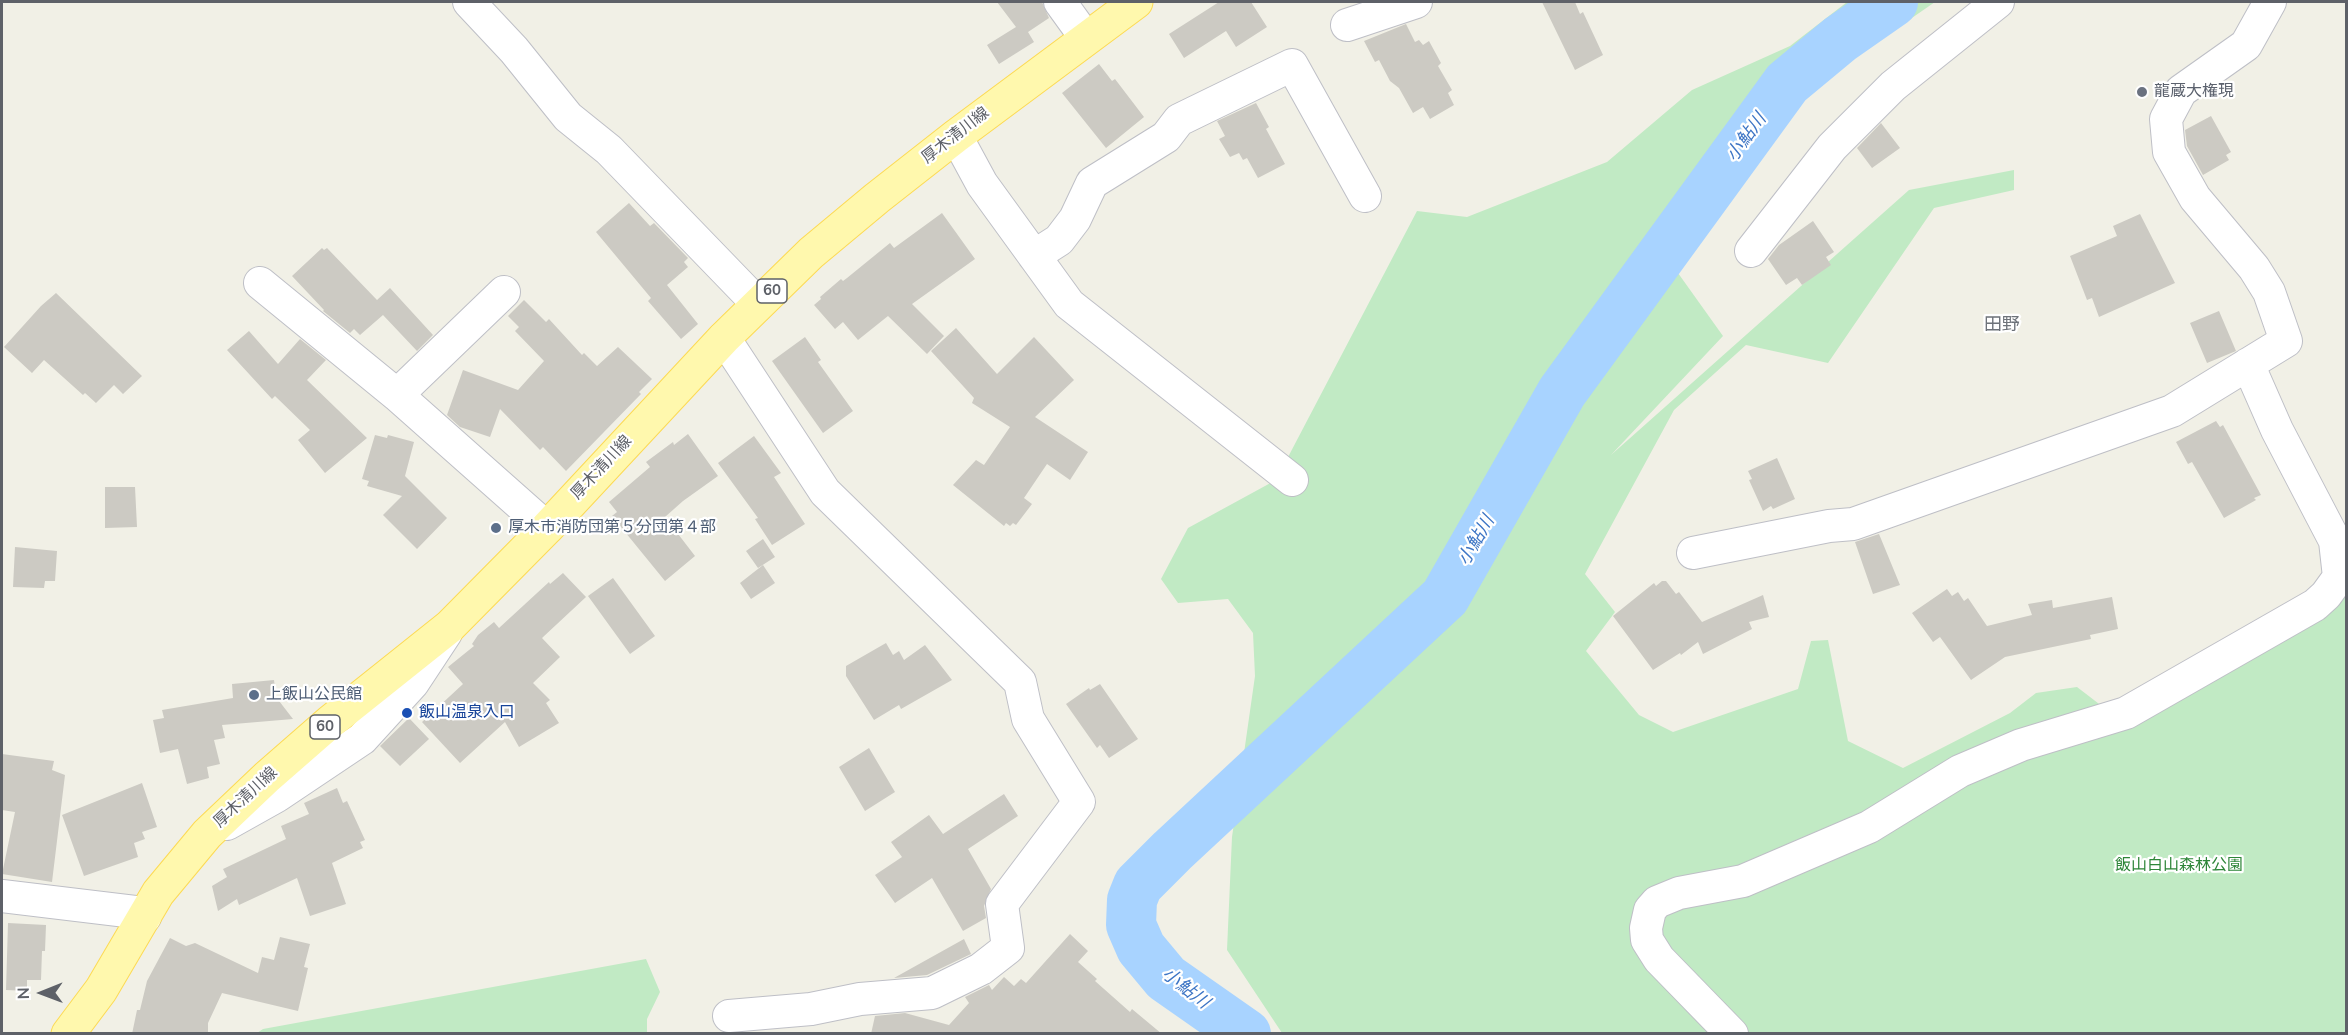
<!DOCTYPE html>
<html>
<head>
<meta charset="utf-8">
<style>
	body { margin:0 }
	#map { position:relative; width:2348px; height:1035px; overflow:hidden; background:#f1f0e6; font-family:"Nunito Sans",sans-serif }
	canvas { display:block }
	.frame { position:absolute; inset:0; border:3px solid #5e6168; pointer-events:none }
	.north { position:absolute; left:12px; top:963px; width:60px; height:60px; -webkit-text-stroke:4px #fff; paint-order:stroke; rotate:269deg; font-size:16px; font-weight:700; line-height:24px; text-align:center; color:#5e6168 }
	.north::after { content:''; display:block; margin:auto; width:21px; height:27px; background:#5e6168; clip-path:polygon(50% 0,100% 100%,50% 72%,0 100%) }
</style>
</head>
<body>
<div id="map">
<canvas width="2348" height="1035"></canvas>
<div class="frame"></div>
<div class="north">N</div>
</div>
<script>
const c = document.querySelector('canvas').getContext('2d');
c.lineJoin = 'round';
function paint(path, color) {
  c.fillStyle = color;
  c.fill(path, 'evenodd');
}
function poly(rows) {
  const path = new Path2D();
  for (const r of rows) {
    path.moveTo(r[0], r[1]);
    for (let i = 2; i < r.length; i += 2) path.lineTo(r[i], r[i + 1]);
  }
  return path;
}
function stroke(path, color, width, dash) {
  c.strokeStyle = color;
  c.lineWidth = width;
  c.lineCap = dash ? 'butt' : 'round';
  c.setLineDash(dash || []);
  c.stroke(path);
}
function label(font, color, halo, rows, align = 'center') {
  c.font = font + ' "Nunito Sans","Noto Sans JP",sans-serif';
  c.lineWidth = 4.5;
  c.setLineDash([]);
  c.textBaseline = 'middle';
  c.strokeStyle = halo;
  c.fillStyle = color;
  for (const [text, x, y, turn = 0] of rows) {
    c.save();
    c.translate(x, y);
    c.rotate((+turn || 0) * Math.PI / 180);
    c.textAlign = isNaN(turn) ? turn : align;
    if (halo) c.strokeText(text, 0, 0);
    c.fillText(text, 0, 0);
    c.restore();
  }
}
paint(poly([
	[1847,2,1935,2,1893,31,1853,34,1641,258,1673,266,1723,336,1611,455,1909,190,2014,170,2014,190,1934,208,1828,363,1746,345,1674,410,1585,574,1615,612,1586,651,1639,715,1673,732,1798,689,1811,641,1828,640,1848,741,1903,768,2010,713,2036,693,2077,687,2107,710,2346,571,2346,1033,1282,1033,1227,950,1232,837,1255,676,1253,633,1228,599,1178,603,1161,579,1188,528,1276,480,1417,211,1467,217,1607,162,1692,90,1790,46],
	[646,959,660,992,647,1019,647,1033,257,1033,263,1029]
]), '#c1eac4');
stroke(poly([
	[1246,1034,1166,978,1141,948,1131,925,1132,900,1138,885,1172,851,1445,597,1562,392,1787,83,1840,39,1893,2]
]), '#a8d3ff', 50);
paint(poly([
	[997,2,1042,2,1049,18,1028,32,1034,42,999,64,987,45,1016,27],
	[1219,2,1251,2,1267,27,1236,47,1226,31,1184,58,1169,34],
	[1542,2,1575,2,1580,14,1583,12,1603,55,1575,70],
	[1406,24,1415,42,1419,40,1423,45,1429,41,1441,63,1438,66,1452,90,1448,93,1454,105,1430,119,1423,107,1413,113,1399,88,1390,81,1379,60,1375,62,1364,41],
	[1099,64,1112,81,1115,79,1144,117,1106,148,1062,93],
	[1256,103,1269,127,1266,129,1285,164,1258,178,1247,158,1243,160,1239,153,1230,157,1219,139,1225,136,1217,121],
	[2211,116,2231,152,2226,155,2229,160,2203,175,2187,146,2185,130],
	[1881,123,1900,148,1872,168,1857,148],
	[629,203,650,226,654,223,688,258,684,262,688,267,667,285,698,324,681,339,648,301,651,298,596,232],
	[942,213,975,259,912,304,944,336,927,354,888,316,858,340,843,322,835,329,814,305,821,299,820,297,841,279,843,281,847,278,890,243,894,248],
	[2140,214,2175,283,2099,317,2092,298,2087,300,2070,256,2117,236,2113,226],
	[1813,221,1834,252,1826,257,1831,265,1802,285,1797,278,1786,285,1768,259,1779,245],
	[322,248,324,250,327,248,377,300,390,288,433,335,417,351,383,315,360,335,354,329,350,333,323,311,324,310,292,276],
	[56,293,142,376,123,394,114,385,96,403,85,393,83,395,44,360,32,373,4,347,41,306],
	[524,300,546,322,549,319,582,355,584,353,597,366,618,347,652,379,639,392,641,394,566,471,543,447,540,450,500,409,490,437,460,427,447,415,463,370,518,390,544,361,515,331,519,327,508,316],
	[2219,311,2236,351,2207,363,2190,323],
	[956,328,997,374,1034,337,1074,380,1035,417,1088,452,1070,480,1047,464,1024,498,1032,504,1016,525,1013,523,1010,526,1006,523,1004,526,953,485,976,460,984,465,1010,427,972,403,974,398,931,351],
	[249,331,278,364,300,339,326,360,307,380,367,438,325,473,298,440,310,430,275,396,272,399,227,350],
	[805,337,821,360,818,362,853,411,823,433,772,361],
	[2216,421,2220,427,2223,425,2261,495,2254,498,2256,500,2224,518,2192,462,2188,464,2176,442],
	[688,434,718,476,683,501,665,517,695,556,665,581,612,516,617,512,609,502,650,467,646,462,673,442,674,445],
	[375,435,387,438,388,435,414,442,405,476,447,518,417,549,383,515,402,496,367,486,369,481,362,479],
	[754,436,781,473,774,477,805,524,772,545,755,519,758,518,718,463],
	[1777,458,1795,499,1773,509,1771,506,1763,511,1749,480,1752,479,1748,471],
	[105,487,135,487,137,527,105,528],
	[1879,534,1900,585,1873,594,1855,542],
	[763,539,775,557,758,568,746,551],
	[15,547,57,551,55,581,45,581,44,588,13,587],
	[763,565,775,583,751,599,740,583],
	[563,573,586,597,542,638,560,657,533,683,550,700,546,703,559,723,519,747,505,722,460,763,422,722,463,684,448,667,474,646,472,644,478,635,494,622,499,628,549,582,550,584],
	[613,578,655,636,630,654,588,596],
	[1662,581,1666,581,1676,594,1679,592,1702,622,1763,595,1769,617,1749,622,1752,629,1703,654,1698,642,1681,655,1680,653,1653,670,1613,616,1654,583,1656,586],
	[1947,589,1952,596,1958,592,1964,601,1968,598,1987,626,2032,615,2028,604,2052,600,2053,608,2112,597,2118,629,2090,635,2091,639,2005,657,1971,680,1940,637,1933,642,1912,613],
	[886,643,893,655,899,651,904,660,925,645,952,680,901,709,899,705,874,720,846,676,846,666],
	[274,680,276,697,293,719,222,725,225,738,214,740,220,764,207,767,209,778,187,784,178,749,160,753,153,720,164,718,162,710,233,698,232,684],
	[1100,684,1138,739,1109,758,1100,745,1097,748,1066,704,1089,688,1090,690],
	[409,718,429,739,400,766,380,746],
	[869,748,895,792,865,811,839,767],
	[2,754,54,761,52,770,65,775,52,882,2,874,15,812,2,810],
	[142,783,157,827,142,832,145,839,134,843,138,857,84,876,62,815],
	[337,788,343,803,347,801,365,840,360,842,363,848,332,863,346,904,310,916,297,878,239,905,237,899,218,911,212,886,227,877,223,869,286,839,281,826,309,814,304,803],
	[1004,794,1018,816,968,849,991,889,984,906,986,918,963,931,932,878,895,903,875,875,902,857,891,842,929,815,943,834],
	[8,923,46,925,45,951,42,951,41,980,27,980,27,991,6,990],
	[1070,934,1088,951,1078,962,1097,979,1095,981,1130,1012,1132,1009,1162,1034,871,1034,875,1016,905,1013,949,1025,969,1003,965,997,989,985,992,990,1004,977,1014,986,1021,979,1026,983],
	[280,937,310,944,304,967,308,968,298,1011,222,993,208,1023,208,1034,132,1034,137,1010,140,1010,147,981,170,938,186,946,195,943,258,973,262,957,274,960],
	[964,939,971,954,927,975,894,978]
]), '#cccac3');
const minor = poly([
	[469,2,514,50,568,117,609,150,758,304],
	[1060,2,1086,38],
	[1347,25,1416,2],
	[956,136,982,184,1069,304,1292,480],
	[1751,251,1832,147,1893,86,1998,2],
	[1034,256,1059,240,1075,219,1092,183,1166,137,1179,120,1292,65,1365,196],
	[260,283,397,395,547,528],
	[724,338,825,492,1020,682,1028,719,1079,802,1002,904,1008,948,981,969,932,993,860,999,811,1009,729,1016],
	[397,395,504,292],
	[1693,553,1829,526,1853,524,2172,411,2286,341,2269,292,2254,268,2195,198,2169,152,2166,119,2181,91,2246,45,2270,2],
	[227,824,277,796,362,739,413,683,446,633],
	[2,896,135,912,145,917],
	[1732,1034,1659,959,1647,940,1646,928,1650,910,1657,902,1679,893,1743,881,1869,827,1960,771,2021,745,2126,713,2315,605,2326,595,2339,577,2335,541,2277,430,2248,364]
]);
const major = poly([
	[68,1034,101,990,158,893,207,834,267,777,330,722,449,627,547,528,724,338,811,253,877,198,956,136,1136,2]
]);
stroke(minor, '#bebfc6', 34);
stroke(major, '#fdda53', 35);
stroke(minor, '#fff', 32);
stroke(major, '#fff8ad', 33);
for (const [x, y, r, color] of [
	[2142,92,6,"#6b7280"],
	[496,528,6,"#5c6f8a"],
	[254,695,6,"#5c6f8a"],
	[407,713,6,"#1a4fb4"]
]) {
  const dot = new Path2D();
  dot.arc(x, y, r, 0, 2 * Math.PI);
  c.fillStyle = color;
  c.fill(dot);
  stroke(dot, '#fff', 2);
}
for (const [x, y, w] of [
	[772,291,30],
	[325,727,30]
]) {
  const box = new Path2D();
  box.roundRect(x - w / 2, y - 12, w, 24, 4.5);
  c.fillStyle = '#fff';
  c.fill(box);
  stroke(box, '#5e6168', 1.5);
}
label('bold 15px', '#5e6168', null, [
	["60",772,291],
	["60",325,727]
]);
label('16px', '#5b616d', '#fff', [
	["龍蔵大権現",2154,92]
], 'left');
label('16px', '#5e6168', '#fff', [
	["厚木清川線",956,136,-38],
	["厚木清川線",602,468,-47],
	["厚木清川線",246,798,-43]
]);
label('16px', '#4e5e75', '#fff', [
	["厚木市消防団第５分団第４部",508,528],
	["上飯山公民館",266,695]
], 'left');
label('16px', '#164399', '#fff', [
	["飯山温泉入口",419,713]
], 'left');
label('16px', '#2e8639', '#fff', [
	["飯山白山森林公園",2179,866]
]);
label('italic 18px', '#3d75c5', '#fff', [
	["小鮎川",1747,138,-54],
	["小鮎川",1477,541,-60],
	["小鮎川",1185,989,38]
]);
label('18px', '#6e737a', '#fff', [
	["田野",2002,326]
]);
</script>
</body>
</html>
